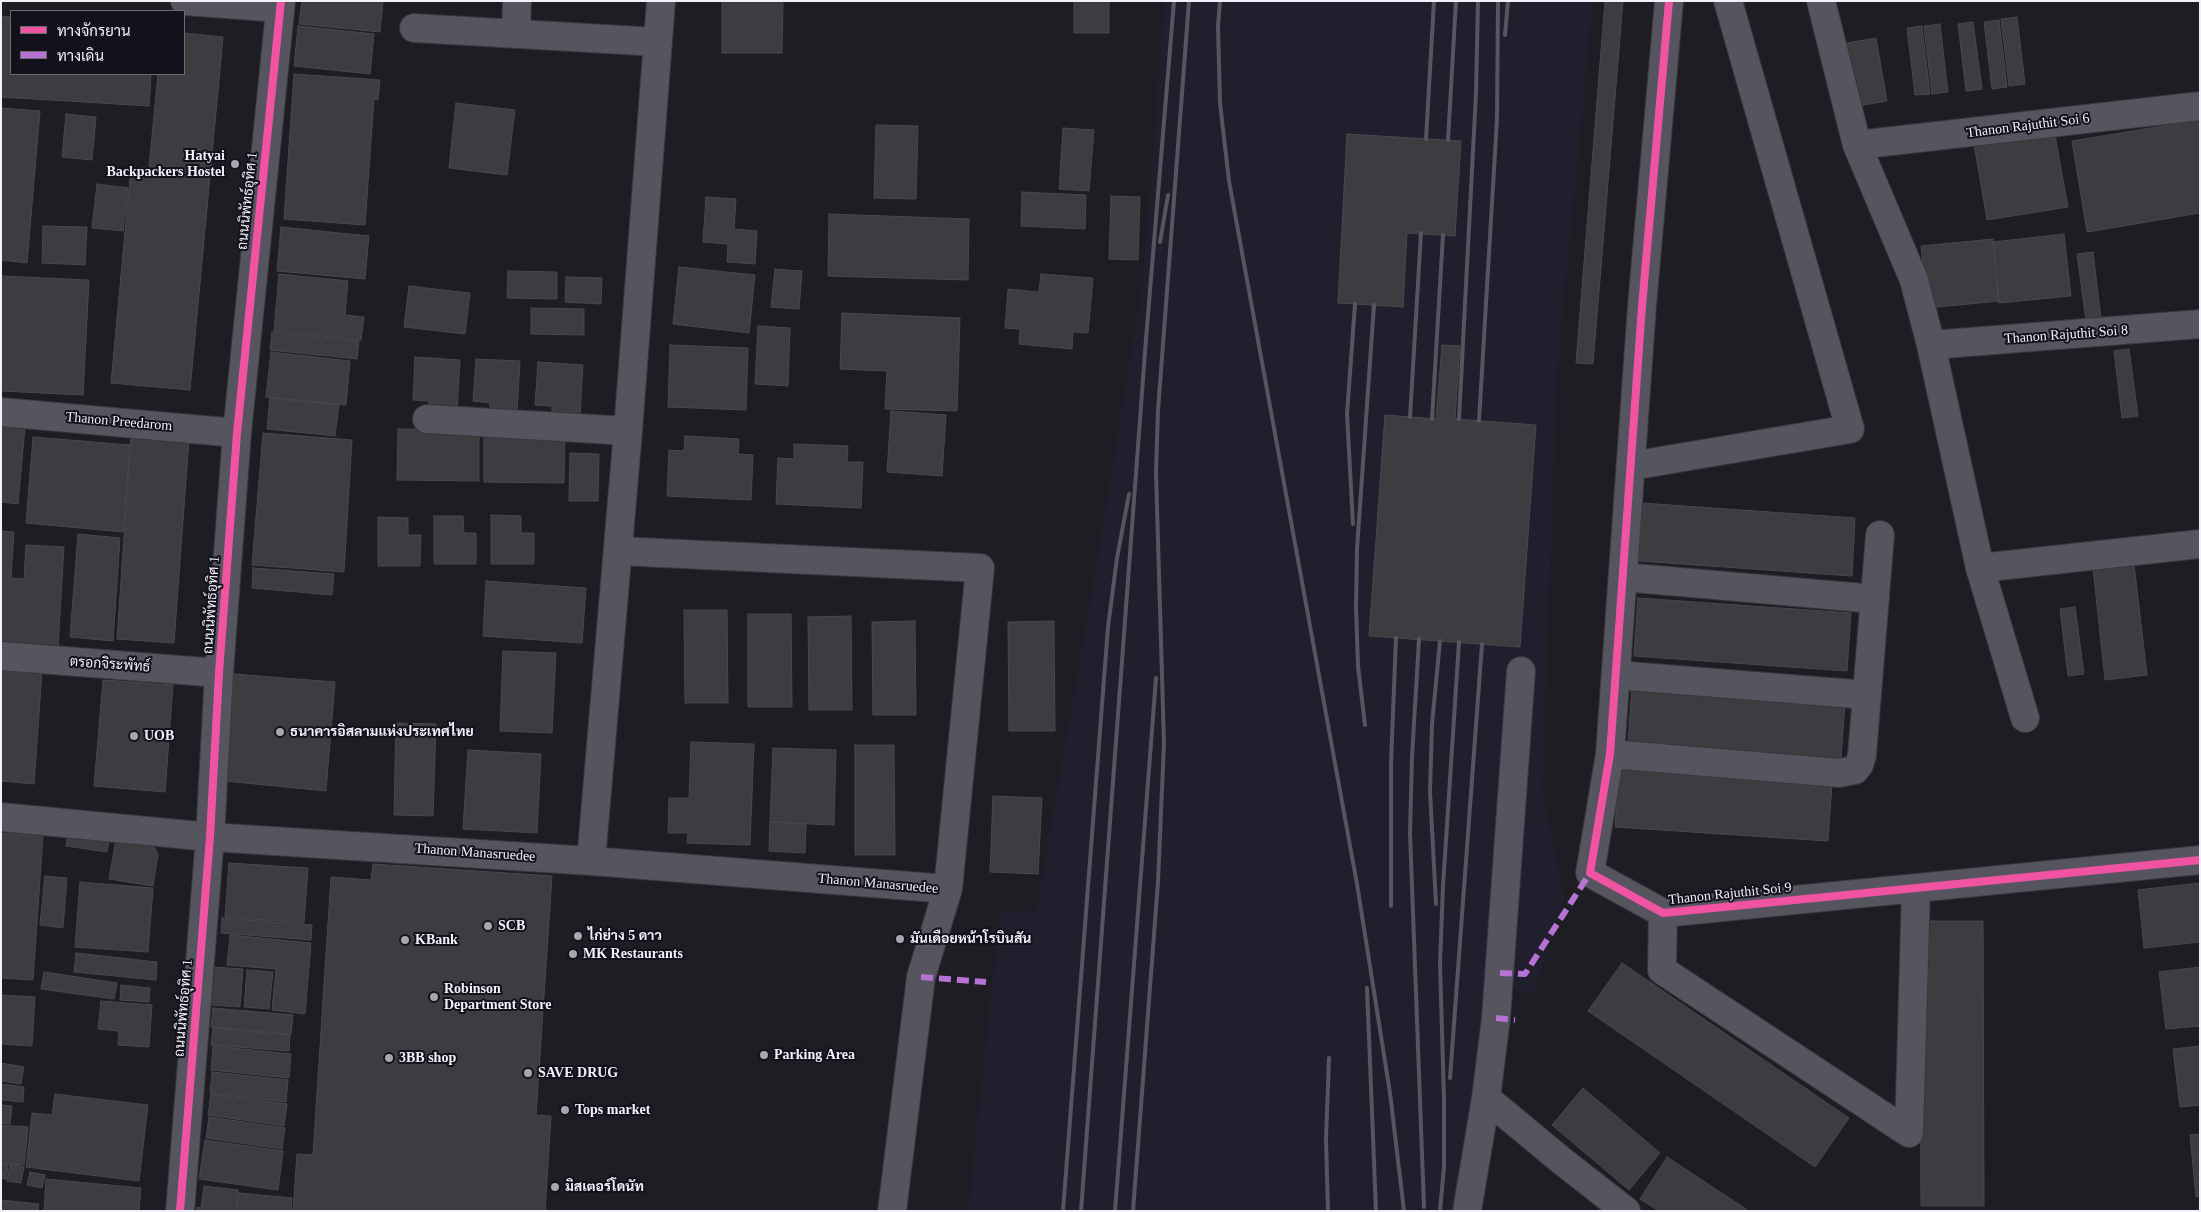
<!DOCTYPE html>
<html>
<head>
<meta charset="utf-8">
<style>
	body { margin:0 }
	#map { position:relative; width:2201px; height:1212px; overflow:hidden; background:#1d1d23; font-family:"Times New Roman",Sarabun,serif }
	canvas { display:block }
	.frame { position:absolute; inset:0; border:2px solid #f2f1f9; pointer-events:none }
	.legend { position:absolute; left:10px; top:10px; width:175px; height:65px; box-sizing:border-box; background:#12111c; border:1px solid #6c6b74; margin:0; padding:6px 9px; list-style:none; font-size:15px; color:#f2f1f9 }
	.legend li { display:flex; align-items:center; gap:10px; height:25px }
	.legend b { width:25px; border:1px solid #6c6b74 }
</style>
</head>
<body>
<div id="map">
<canvas width="2201" height="1212"></canvas>
<div class="frame"></div>
<ul class="legend">
<li><b style="height:6px;background:#f153a3"></b>ทางจักรยาน</li>
<li><b style="height:6px;background:#b673d3"></b>ทางเดิน</li>
</ul>
</div>
<script>
const c = document.querySelector('canvas').getContext('2d');
c.lineJoin = 'round';
function paint(path, color) {
  c.fillStyle = color;
  c.fill(path, 'evenodd');
}
function poly(rows) {
  const path = new Path2D();
  for (const r of rows) {
    path.moveTo(r[0], r[1]);
    for (let i = 2; i < r.length; i += 2) path.lineTo(r[i], r[i + 1]);
  }
  return path;
}
function stroke(path, color, width, dash) {
  c.strokeStyle = color;
  c.lineWidth = width;
  c.lineCap = dash ? 'butt' : 'round';
  c.setLineDash(dash || []);
  c.stroke(path);
}
function label(font, color, halo, rows, align = 'center') {
  c.font = font + ' "Times New Roman",Sarabun,serif';
  c.lineWidth = 4;
  c.setLineDash([]);
  c.textBaseline = 'middle';
  c.strokeStyle = halo;
  c.fillStyle = color;
  for (const [text, x, y, turn = 0] of rows) {
    c.save();
    c.translate(x, y);
    c.rotate((+turn || 0) * Math.PI / 180);
    c.textAlign = isNaN(turn) ? turn : align;
    if (halo) c.strokeText(text, 0, 0);
    c.fillText(text, 0, 0);
    c.restore();
  }
}
paint(poly([
	[1164,1,1593,1,1557,373,1542,792,1565,899,1534,991,1491,990,1473,1211,968,1211,1000,911,1036,913,1095,573,1144,273]
]), '#211f2e');
const building = poly([
	[302,1,383,1,380,32,299,24,302,1],
	[722,1,783,1,782,53,722,53,722,1],
	[1074,1,1109,1,1109,33,1074,33,1074,1],
	[1605,1,1623,1,1593,364,1576,363,1605,1],
	[1,16,11,17,11,74,151,74,149,106,1,97,1,16],
	[2017,17,2025,84,2009,86,2001,19,2017,17],
	[1999,20,2007,87,1992,89,1984,22,1999,20],
	[1973,22,1982,89,1966,91,1958,24,1973,22],
	[1940,24,1948,92,1932,94,1924,26,1940,24],
	[298,26,374,34,370,74,294,66,298,26],
	[1922,26,1930,94,1915,95,1907,28,1922,26],
	[184,33,223,37,190,390,111,383,131,167,149,168,158,74,184,74,184,33],
	[1876,38,1887,101,1858,106,1847,43,1876,38],
	[294,74,380,80,378,100,374,99,365,225,284,219,294,74],
	[456,103,515,110,507,175,449,168,456,103],
	[1,108,40,111,27,263,1,260,1,108],
	[66,114,96,117,92,160,62,157,66,114],
	[2200,120,2200,213,2087,232,2072,141,2200,120],
	[876,125,918,126,916,199,874,198,876,125],
	[1063,128,1094,130,1089,191,1059,189,1063,128],
	[2054,130,2068,207,1987,220,1974,144,2054,130],
	[1347,134,1461,141,1455,236,1407,233,1403,307,1338,303,1347,134],
	[97,184,128,188,123,231,92,228,97,184],
	[1022,192,1086,195,1085,229,1021,226,1022,192],
	[1111,196,1140,197,1138,260,1109,259,1111,196],
	[706,197,736,199,734,229,757,231,755,264,727,262,728,244,703,242,706,197],
	[829,214,969,219,968,280,828,276,829,214],
	[43,226,87,227,85,265,42,263,43,226],
	[281,227,369,236,365,279,277,271,281,227],
	[2064,234,2071,296,1999,303,1993,242,2064,234],
	[1993,239,1999,301,1928,308,1921,246,1993,239],
	[2093,252,2101,319,2086,321,2077,254,2093,252],
	[679,267,755,275,749,333,673,324,679,267],
	[775,269,802,271,799,309,771,307,775,269],
	[508,271,557,272,557,299,507,298,508,271],
	[279,274,348,281,345,315,364,317,361,340,274,331,279,274],
	[1041,274,1093,278,1088,333,1073,332,1072,349,1019,344,1020,329,1005,328,1008,289,1039,292,1041,274],
	[1,276,89,280,83,395,1,391,1,276],
	[566,277,602,278,601,304,565,302,566,277],
	[409,286,470,293,465,334,404,327,409,286],
	[531,308,584,309,584,335,531,334,531,308],
	[842,313,960,318,957,411,885,409,887,371,840,369,842,313],
	[758,326,790,328,788,386,755,384,758,326],
	[272,332,359,341,357,359,270,350,272,332],
	[670,345,748,348,746,410,668,407,670,345],
	[1442,345,1460,346,1455,419,1536,425,1520,647,1369,636,1385,415,1436,419,1442,345],
	[2129,349,2138,416,2122,418,2114,351,2129,349],
	[271,352,350,361,346,405,266,397,271,352],
	[415,357,460,360,457,410,429,408,429,401,413,400,415,357],
	[476,359,520,361,517,411,490,409,490,403,473,401,476,359],
	[538,362,583,365,580,415,552,413,552,406,535,405,538,362],
	[270,398,339,405,335,436,267,429,270,398],
	[891,411,946,415,942,476,887,472,891,411],
	[1,423,25,426,18,504,1,502,1,423],
	[398,429,479,430,479,481,397,480,398,429],
	[484,431,565,433,564,483,484,482,484,431],
	[263,433,352,440,344,572,252,565,263,433],
	[131,435,189,439,174,643,117,639,131,435],
	[685,436,739,439,738,454,753,455,751,500,667,496,669,450,684,451,685,436],
	[33,437,130,445,123,532,26,523,33,437],
	[794,444,848,446,847,462,863,462,861,508,776,504,778,458,794,459,794,444],
	[570,453,599,454,598,501,569,501,570,453],
	[1642,503,1855,518,1852,576,1639,561,1642,503],
	[491,515,521,516,521,533,534,533,534,564,491,564,491,515],
	[434,516,463,516,464,533,476,533,476,564,434,564,434,516],
	[378,517,408,518,408,535,421,535,420,566,378,566,378,517],
	[1,531,14,532,11,578,24,579,26,545,64,547,58,647,1,644,1,531],
	[78,534,120,538,113,641,70,637,78,534],
	[2134,564,2147,675,2105,680,2093,568,2134,564],
	[253,568,334,574,332,595,252,588,253,568],
	[486,581,586,588,582,643,483,636,486,581],
	[1638,598,1851,613,1847,671,1634,656,1638,598],
	[2075,607,2084,674,2068,676,2060,609,2075,607],
	[684,610,727,610,728,703,685,703,684,610],
	[748,614,791,614,792,707,748,707,748,614],
	[851,616,852,710,809,710,808,617,851,616],
	[915,621,916,715,873,715,872,622,915,621],
	[1054,621,1055,731,1009,731,1008,622,1054,621],
	[503,651,556,653,552,733,500,731,503,651],
	[1,668,42,671,34,784,1,781,1,668],
	[234,674,335,682,326,791,225,781,234,674],
	[103,680,173,685,165,792,94,786,103,680],
	[1632,686,1845,701,1841,759,1628,745,1632,686],
	[396,723,436,724,433,816,394,815,396,723],
	[691,742,754,744,750,845,687,843,688,833,668,833,669,798,689,798,691,742],
	[855,745,894,745,895,855,855,855,855,745],
	[773,748,836,750,834,825,770,822,773,748],
	[468,750,541,754,537,833,463,829,468,750],
	[1619,769,1832,783,1828,841,1615,827,1619,769],
	[993,796,1042,798,1038,874,990,872,993,796],
	[770,822,806,824,805,853,769,851,770,822],
	[1,833,43,835,33,980,1,978,1,833],
	[68,834,109,840,107,852,66,846,68,834],
	[117,834,150,839,158,854,153,886,109,879,117,834],
	[229,863,308,868,304,923,225,917,229,863],
	[373,864,552,876,536,1115,551,1116,545,1211,293,1211,297,1154,313,1155,331,877,371,880,373,864],
	[45,876,67,878,63,928,40,925,45,876],
	[80,882,153,888,148,952,75,947,80,882],
	[2200,883,2200,942,2144,948,2138,890,2200,883],
	[222,918,312,925,311,940,221,933,222,918],
	[1920,921,1983,921,1984,1206,1921,1206,1920,921],
	[230,935,311,943,305,1014,272,1010,276,969,227,965,230,935],
	[76,953,157,962,156,980,74,972,76,953],
	[1622,963,1849,1118,1815,1167,1588,1011,1622,963],
	[213,967,243,969,240,1007,211,1005,213,967],
	[2200,967,2200,1026,2166,1029,2159,972,2200,967],
	[247,970,273,972,269,1009,244,1007,247,970],
	[44,972,117,983,114,999,41,989,44,972],
	[121,985,150,988,149,1002,120,1000,121,985],
	[1,995,35,997,32,1046,1,1044,1,995],
	[101,1001,152,1005,149,1047,118,1045,119,1031,98,1029,101,1001],
	[213,1008,293,1015,291,1034,211,1027,213,1008],
	[213,1028,290,1035,289,1051,211,1045,213,1028],
	[213,1046,291,1054,289,1078,211,1070,213,1046],
	[2200,1046,2200,1105,2180,1107,2173,1049,2200,1046],
	[1,1063,24,1067,21,1084,1,1081,1,1063],
	[212,1072,288,1080,286,1102,210,1093,212,1072],
	[1,1084,24,1087,23,1102,1,1100,1,1084],
	[1583,1088,1660,1153,1629,1190,1552,1125,1583,1088],
	[55,1094,148,1105,139,1181,26,1167,32,1113,52,1115,55,1094],
	[211,1094,287,1104,284,1126,208,1115,211,1094],
	[1,1105,12,1106,10,1124,1,1123,1,1105],
	[209,1117,285,1128,282,1149,206,1138,209,1117],
	[1,1125,28,1127,24,1165,1,1163,1,1125],
	[2200,1134,2200,1196,2196,1197,2190,1135,2200,1134],
	[205,1140,283,1151,278,1190,199,1179,205,1140],
	[1667,1157,1749,1211,1659,1211,1640,1199,1667,1157],
	[1,1164,8,1165,6,1179,1,1178,1,1164],
	[10,1164,24,1167,21,1183,7,1181,10,1164],
	[30,1172,45,1175,42,1188,27,1185,30,1172],
	[46,1179,141,1188,139,1211,44,1211,46,1179],
	[204,1186,238,1190,236,1211,197,1211,197,1207,201,1208,204,1186],
	[239,1193,292,1198,291,1211,237,1211,239,1193],
	[1,1200,39,1204,38,1211,1,1211,1,1200]
]);
paint(building, '#3d3d41');
stroke(building, '#48484d', 1);
const minor = poly([
	[185,1,280,8],
	[1669,1,1642,306,1610,754,1590,873,1663,913,2200,860],
	[1821,1,1857,145,1914,280,1931,345,1980,568,2025,718],
	[414,28,658,42],
	[516,33,517,1],
	[1857,145,2200,106],
	[1931,345,2200,324],
	[1,412,237,433],
	[427,419,628,431],
	[1631,466,1850,429,1728,1],
	[618,551,980,568,948,889,921,977,892,1211],
	[1980,568,2200,544],
	[1623,577,1875,599],
	[1,656,219,673],
	[1616,675,1867,695],
	[1610,754,1839,773,1855,770,1859,765,1862,755,1880,535],
	[1,817,210,837,591,861,948,889],
	[591,861,628,431,661,1],
	[1663,913,1662,970,1909,1133,1916,888],
	[1486,1098,1562,1161,1626,1211],
	[1467,1211,1486,1098,1496,1018,1521,671]
]);
const tertiary = poly([
	[180,1211,210,837,219,673,237,433,281,1]
]);
stroke(minor, '#37373c', 30);
stroke(tertiary, '#37373c', 30);
stroke(minor, '#56545f', 28);
stroke(tertiary, '#56545f', 28);
stroke(poly([
	[1220,1,1218,26,1220,103,1229,181,1357,884,1390,1093,1404,1211],
	[1505,35,1508,1],
	[1426,139,1434,1],
	[1448,140,1456,1],
	[1160,242,1168,195],
	[1410,417,1421,233],
	[1432,419,1443,235],
	[1459,419,1476,93,1478,1],
	[1479,421,1497,119,1498,1],
	[1353,524,1347,414,1355,304],
	[1419,639,1412,757,1410,833,1424,1207],
	[1365,725,1358,666,1356,607,1357,549,1374,305],
	[1436,904,1430,791,1432,724,1440,641],
	[1391,906,1391,763,1396,638],
	[1367,988,1376,1211],
	[1450,1078,1482,644],
	[1063,1211,1108,627,1117,558,1129,494],
	[1081,1211,1146,339,1174,1],
	[1115,1211,1156,678],
	[1133,1211,1158,882,1164,743,1156,473,1158,410,1189,1],
	[1328,1211,1326,1139,1329,1058],
	[1440,1211,1444,1167,1444,1099,1440,963,1443,886,1459,642]
]), '#57555e', 4);
stroke(poly([
	[1500,973,1525,974,1590,873],
	[921,977,986,982],
	[1496,1018,1515,1020]
]), '#b673d3', 6, [12, 6]);
stroke(poly([
	[1669,1,1642,306,1610,754,1590,873,1663,913,2200,860],
	[180,1211,210,837,219,673,237,433,281,1]
]), '#f153a3', 8);
for (const [x, y, r, color] of [
	[235,164,5,"#a7a7ae"],
	[280,732,5,"#a7a7ae"],
	[134,736,5,"#a7a7ae"],
	[488,926,5,"#a7a7ae"],
	[578,936,5,"#a7a7ae"],
	[900,939,5,"#a7a7ae"],
	[405,940,5,"#a7a7ae"],
	[573,954,5,"#a7a7ae"],
	[434,997,5,"#a7a7ae"],
	[764,1055,5,"#a7a7ae"],
	[389,1058,5,"#a7a7ae"],
	[528,1073,5,"#a7a7ae"],
	[565,1110,5,"#a7a7ae"],
	[555,1187,5,"#a7a7ae"]
]) {
  const dot = new Path2D();
  dot.arc(x, y, r, 0, 2 * Math.PI);
  c.fillStyle = color;
  c.fill(dot);
  stroke(dot, '#12111c', 2);
}
label('14px', '#f2f1f9', '#12111c', [
	["Thanon Rajuthit Soi 6",2028,126,-7],
	["ถนนนิพัทธ์อุทิศ 1",248,201,-84],
	["Thanon Rajuthit Soi 8",2066,335,-4],
	["Thanon Preedarom",119,422,5],
	["ถนนนิพัทธ์อุทิศ 1",212,605,-86],
	["ตรอกจิระพัทธ์",110,665,4],
	["Thanon Manasruedee",475,853,4],
	["Thanon Manasruedee",878,884,5],
	["Thanon Rajuthit Soi 9",1730,894,-6],
	["ถนนนิพัทธ์อุทิศ 1",184,1008,-85]
]);
label('bold 14px', '#f2f1f9', '#12111c', [
	["Hatyai",225,156,"right"],
	["Backpackers Hostel",225,172,"right"],
	["ธนาคารอิสลามแห่งประเทศไทย",290,732],
	["UOB",144,736],
	["SCB",498,926],
	["ไก่ย่าง 5 ดาว",588,936],
	["มันเดือยหน้าโรบินสัน",910,939],
	["KBank",415,940],
	["MK Restaurants",583,954],
	["Robinson",444,989],
	["Department Store",444,1005],
	["Parking Area",774,1055],
	["3BB shop",399,1058],
	["SAVE DRUG",538,1073],
	["Tops market",575,1110],
	["มิสเตอร์โดนัท",565,1187]
], 'left');
</script>
</body>
</html>
